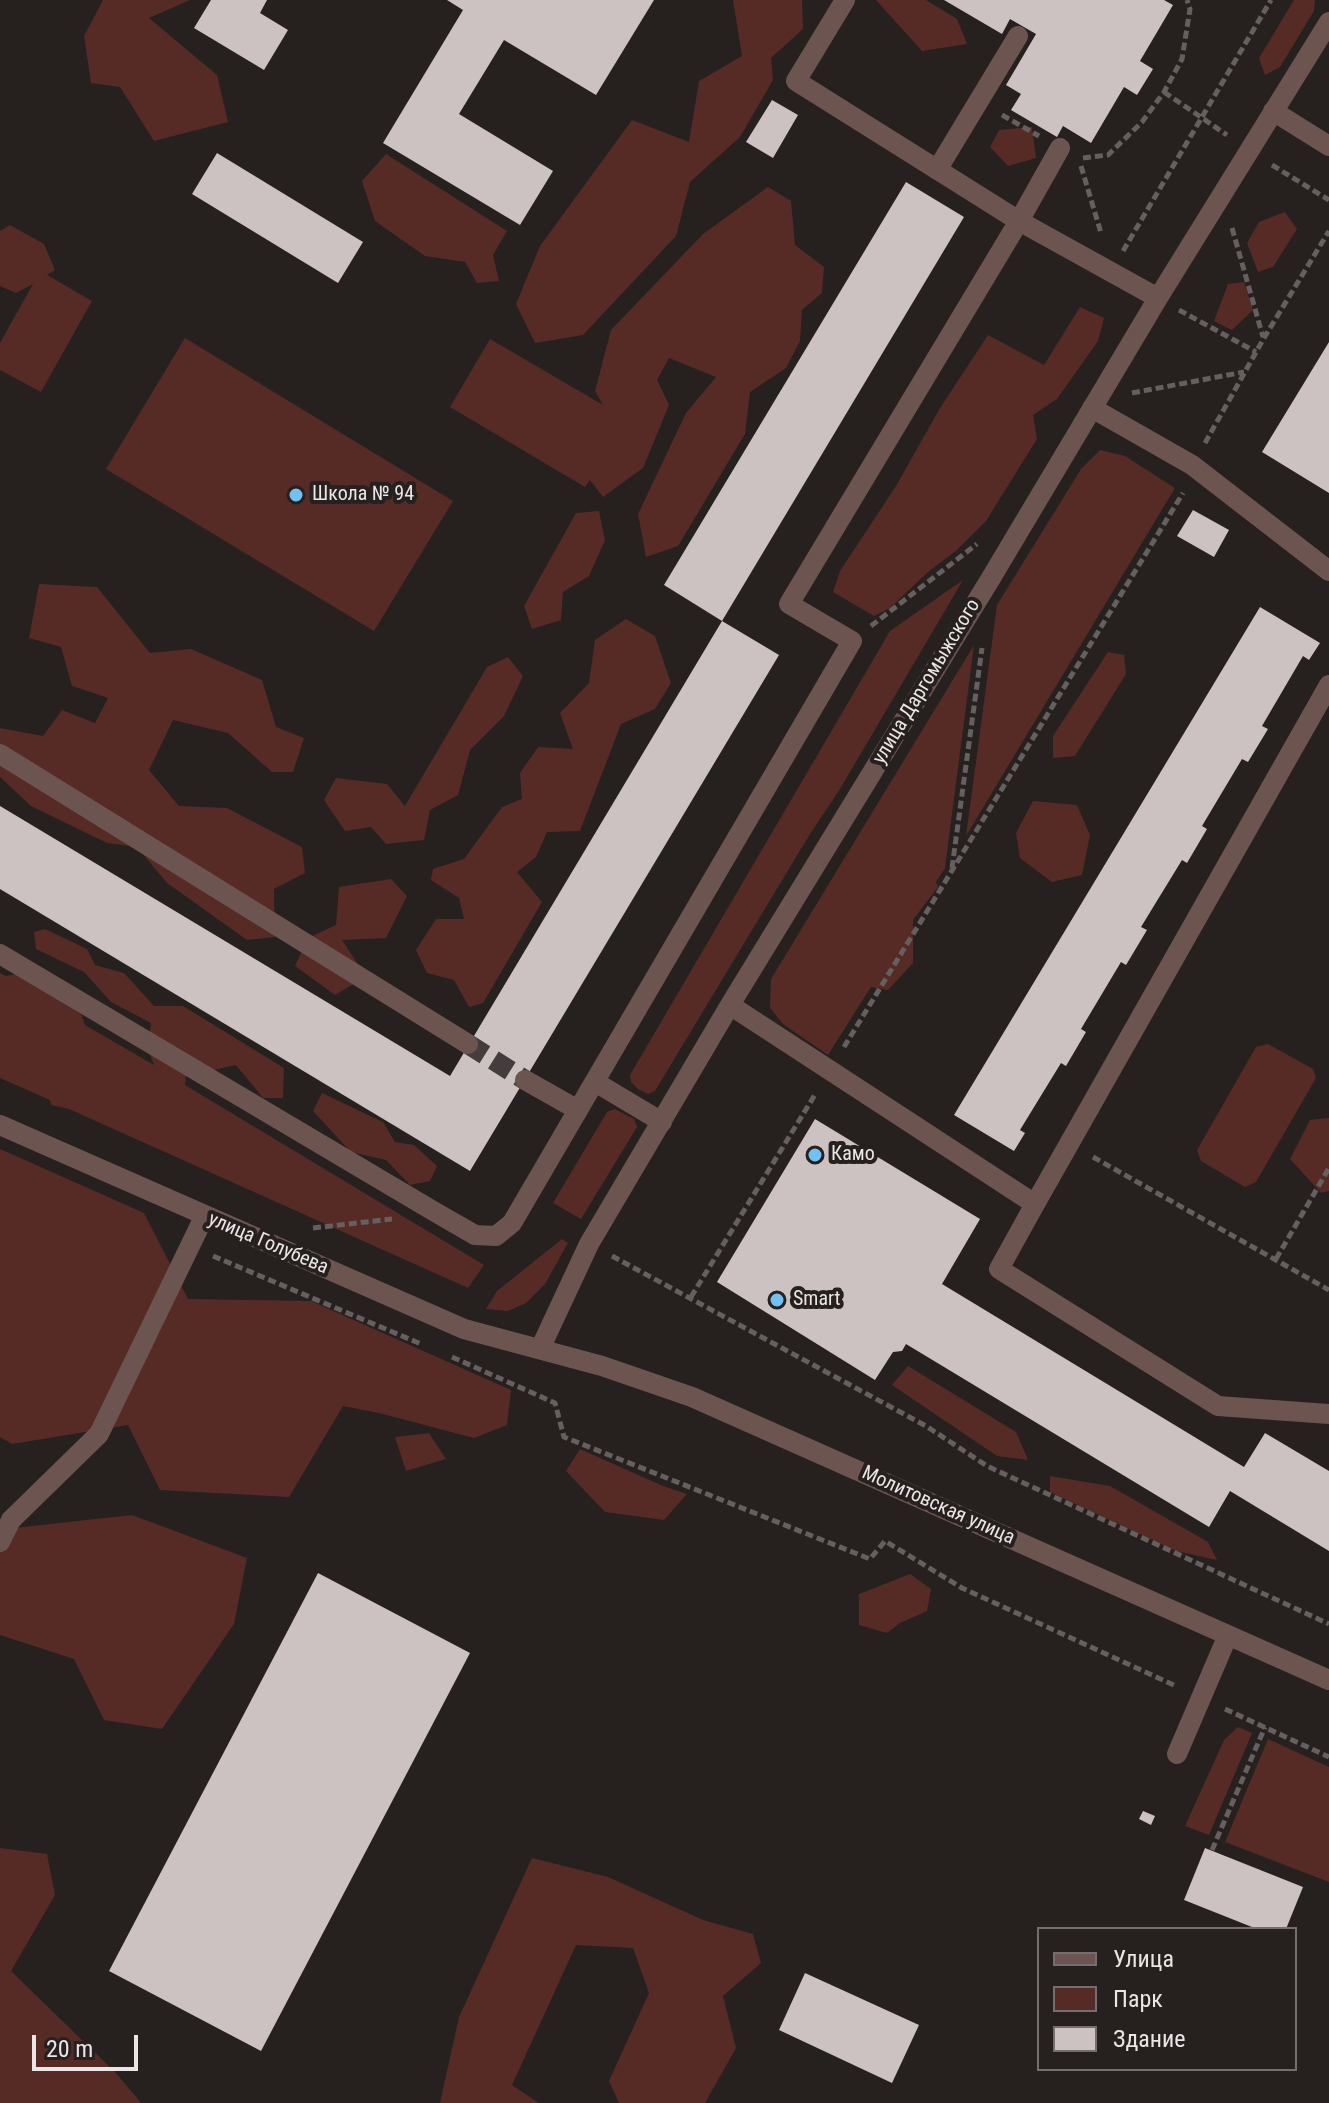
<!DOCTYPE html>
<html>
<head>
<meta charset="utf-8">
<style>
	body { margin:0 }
	#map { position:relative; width:1329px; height:2103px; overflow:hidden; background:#26201f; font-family:"Roboto Condensed",sans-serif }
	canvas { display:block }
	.legend { position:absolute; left:1037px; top:1927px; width:260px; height:144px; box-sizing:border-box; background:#26201f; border:2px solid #746f6e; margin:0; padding:10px 14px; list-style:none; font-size:24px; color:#eae6e5 }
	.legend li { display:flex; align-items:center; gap:16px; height:40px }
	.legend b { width:40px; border:2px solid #746f6e }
	.scale { position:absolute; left:32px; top:2035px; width:106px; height:36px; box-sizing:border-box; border:4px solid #eae6e5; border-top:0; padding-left:10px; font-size:24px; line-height:28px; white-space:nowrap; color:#eae6e5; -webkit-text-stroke:6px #26201f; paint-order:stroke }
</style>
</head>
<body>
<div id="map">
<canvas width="1329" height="2103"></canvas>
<ul class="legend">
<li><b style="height:10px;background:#6c5551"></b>Улица</li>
<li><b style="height:22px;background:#562b25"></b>Парк</li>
<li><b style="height:22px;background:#cbc2c1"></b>Здание</li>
</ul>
<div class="scale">20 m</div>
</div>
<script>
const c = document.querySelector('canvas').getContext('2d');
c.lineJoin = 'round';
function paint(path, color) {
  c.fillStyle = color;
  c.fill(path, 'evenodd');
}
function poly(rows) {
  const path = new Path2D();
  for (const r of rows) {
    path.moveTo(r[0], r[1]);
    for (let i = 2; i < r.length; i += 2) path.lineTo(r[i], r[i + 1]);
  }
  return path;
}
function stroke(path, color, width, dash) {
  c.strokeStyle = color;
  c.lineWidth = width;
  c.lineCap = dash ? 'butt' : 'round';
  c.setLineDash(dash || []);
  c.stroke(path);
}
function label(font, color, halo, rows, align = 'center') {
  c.font = font + ' "Roboto Condensed",sans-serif';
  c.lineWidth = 8;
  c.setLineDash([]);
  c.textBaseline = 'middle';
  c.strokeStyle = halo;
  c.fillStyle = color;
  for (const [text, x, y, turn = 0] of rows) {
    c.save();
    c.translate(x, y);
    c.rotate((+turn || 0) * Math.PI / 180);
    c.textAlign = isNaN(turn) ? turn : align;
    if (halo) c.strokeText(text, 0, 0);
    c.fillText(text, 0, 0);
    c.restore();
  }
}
paint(poly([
	[103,0,190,0,149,18,217,75,228,122,154,141,120,87,91,83,84,36],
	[733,0,802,0,803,29,771,58,773,80,740,137,690,182,676,236,583,335,535,343,516,304,540,246,632,120,689,142,699,81,742,56],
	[876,0,926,0,957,19,967,44,922,51],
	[1294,0,1315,0,1314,11,1280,67,1265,75,1259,58],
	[1032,127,1036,158,1008,166,990,147,999,130],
	[386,154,507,231,493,255,499,281,477,283,465,262,425,256,375,221,362,181],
	[768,187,791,201,795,245,824,267,822,293,802,310,800,341,786,368,750,392,745,434,678,546,646,557,638,514,686,413,716,377,669,358,657,380,669,405,643,468,603,497,590,480,585,487,450,407,490,339,603,405,595,391,611,330,703,234],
	[1285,212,1297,229,1273,267,1258,272,1247,243,1259,222],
	[10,225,44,244,55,270,47,275,92,301,41,392,0,370,0,343,33,284,16,293,0,286,0,231],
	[1244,282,1253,310,1232,330,1214,321,1228,284],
	[1080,307,1104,318,1098,341,1057,399,1033,415,1037,439,986,521,957,550,928,572,890,608,874,616,833,592,840,571,896,486,940,408,988,335,1044,365],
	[185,338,453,501,374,631,106,469],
	[1100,450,1125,456,1175,488,966,836,997,605,1081,469],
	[599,511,605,540,589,576,563,592,561,620,532,629,524,606,576,513],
	[963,580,840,789,810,834,655,1091,648,1094,638,1089,631,1082,630,1075,890,631],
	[39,584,97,587,150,653,191,649,262,680,276,727,304,738,293,772,272,772,228,733,173,720,149,770,179,806,227,808,302,847,305,873,274,889,275,937,247,940,167,883,137,847,107,843,31,806,0,777,0,728,43,736,62,710,95,723,108,698,72,686,61,647,29,638],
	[626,619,655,636,671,683,655,709,621,724,580,831,547,832,536,857,517,872,542,902,483,1003,469,1007,454,980,427,973,416,950,436,919,464,919,459,898,431,880,433,869,464,859,502,807,522,799,520,773,538,747,573,749,560,713,589,683,595,640],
	[974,645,945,868,936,882,938,887,913,920,913,963,888,990,871,987,828,1055,783,1024,770,1008,771,979],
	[1108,652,1124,655,1126,674,1075,756,1053,758,1053,736],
	[508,657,523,676,504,716,470,750,458,795,430,810,424,840,386,844,371,827,345,831,324,800,336,778,387,784,405,806,487,667],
	[1033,801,1077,805,1090,835,1082,875,1052,882,1020,858,1016,833],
	[391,879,407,896,386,938,342,940,359,966,352,985,335,995,295,966,308,938,336,925,339,887],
	[45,929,87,949,95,965,124,973,154,1006,183,1006,284,1068,283,1098,263,1098,236,1065,186,1076,185,1085,484,1265,468,1288,69,1109,51,1105,50,1100,0,1078,0,973,6,976,17,974,81,1014,85,1025,154,1065,148,1049,151,1023,111,1002,84,972,36,949,34,932],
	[1268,1044,1313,1069,1316,1078,1256,1182,1245,1187,1201,1161,1197,1150,1256,1047],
	[322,1093,383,1122,395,1142,414,1145,437,1166,430,1181,410,1185,386,1160,351,1152,313,1111],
	[615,1109,634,1119,637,1127,581,1219,553,1203,607,1112],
	[1329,1118,1329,1191,1321,1193,1290,1159,1310,1120],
	[0,1149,144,1213,188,1299,311,1301,511,1390,507,1425,474,1438,379,1413,343,1406,289,1497,160,1490,128,1425,12,1444,0,1437],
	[562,1239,568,1243,545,1284,526,1303,508,1311,486,1309,497,1291],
	[908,1366,1016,1432,1028,1460,997,1456,892,1385],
	[429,1433,446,1459,406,1471,395,1437],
	[580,1449,663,1486,687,1494,664,1520,605,1512,566,1471],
	[1050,1476,1110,1486,1208,1542,1217,1560,1176,1551,1050,1492],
	[132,1515,247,1558,234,1624,162,1729,104,1720,74,1659,0,1635,0,1551,14,1528],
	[910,1574,931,1589,927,1611,900,1623,887,1633,859,1625,859,1594],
	[1238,1727,1252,1733,1209,1835,1185,1826,1224,1740],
	[1268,1739,1329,1767,1329,1882,1225,1842],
	[0,1848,47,1854,55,1895,11,1971,116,2073,141,2103,0,2103],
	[532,1858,608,1877,703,1920,753,1934,761,1963,723,1996,736,2048,705,2103,619,2103,609,2081,649,1993,633,1948,576,1945,512,2085,539,2103,440,2103,459,2017]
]), '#562b25');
paint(poly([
	[211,0,267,0,260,13,288,30,264,70,194,28],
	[447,0,654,0,596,95,504,40,459,114,553,171,520,225,383,143,463,10],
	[944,0,1164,0,1173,5,1140,61,1153,69,1137,95,1124,87,1091,143,1063,126,1057,137,1011,110,1021,94,1006,85,1036,34,1010,19,1002,34],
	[772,100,798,115,773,158,746,142],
	[217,153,363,242,338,283,192,194],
	[906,182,964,217,722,621,664,585],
	[1329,342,1329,493,1262,452],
	[1193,510,1229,530,1214,557,1177,536],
	[1260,607,1320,643,1309,660,1303,656,1262,726,1268,729,1248,762,1242,759,1202,826,1207,829,1187,863,1182,860,1141,927,1147,930,1126,965,1121,962,1081,1029,1086,1032,1066,1066,1061,1063,1020,1130,1025,1133,1014,1151,954,1115],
	[722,621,779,655,470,1171,0,889,0,806,450,1076],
	[815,1119,980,1219,942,1284,1244,1467,1265,1433,1329,1471,1329,1551,1230,1491,1209,1527,906,1344,902,1351,893,1352,875,1380,717,1282],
	[318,1573,470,1653,261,2051,109,1971],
	[1143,1811,1155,1816,1151,1825,1139,1819],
	[1205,1848,1303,1887,1286,1929,1257,1929,1184,1900],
	[805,1973,919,2025,892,2083,779,2030]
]), '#cbc2c1');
stroke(poly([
	[468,1044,525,1080]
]), '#433e3d', 20, [20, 10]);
stroke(poly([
	[1164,92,1227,135],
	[1002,115,1039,136],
	[1083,158,1108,155,1142,122,1164,92,1182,59,1190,9,1187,0],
	[1272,165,1329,200],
	[1081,166,1101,233],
	[1232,228,1263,337],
	[1123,251,1271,0],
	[1179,310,1256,352],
	[1132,393,1244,372],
	[1205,443,1264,338,1329,231],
	[871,626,977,544],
	[952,868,982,648],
	[844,1047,1183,493],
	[1093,1157,1329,1290],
	[313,1228,392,1219],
	[213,1256,421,1344],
	[612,1256,926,1426,987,1466,1329,1624],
	[1276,1259,1329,1168],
	[691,1297,816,1093],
	[452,1357,555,1403,564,1437,870,1559,885,1541,962,1588,1176,1686],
	[1225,1709,1329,1757],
	[1212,1850,1265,1727]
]), '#65605f', 5, [8, 4]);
stroke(poly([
	[845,0,796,81,1019,221,1158,298],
	[1273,111,1329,146],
	[937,170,1018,36],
	[1092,408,1192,465,1329,571],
	[0,754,468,1044],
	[0,954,435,1212,475,1235,496,1236,512,1223,852,641,789,604,1019,221,1060,148],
	[730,1005,1035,1204,999,1269,1218,1406,1329,1414],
	[525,1080,578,1110],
	[595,1082,662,1122],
	[0,1125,464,1329,602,1366,692,1397,1329,1680],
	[1035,1204,1329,685],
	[540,1349,589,1244,730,1005,991,578,1158,298,1329,22],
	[0,1542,11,1520,99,1434,204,1217],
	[1177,1754,1228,1635]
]), '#6c5551', 20);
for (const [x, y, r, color] of [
	[296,495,8,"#72c1f5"],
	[815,1155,8,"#72c1f5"],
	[777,1300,8,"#72c1f5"]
]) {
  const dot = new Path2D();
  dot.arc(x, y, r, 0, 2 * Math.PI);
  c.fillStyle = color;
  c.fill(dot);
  stroke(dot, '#26201f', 3);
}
label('20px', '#eae6e5', '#26201f', [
	["Школа № 94",312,495],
	["Камо",831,1155],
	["Smart",793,1300]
], 'left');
label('20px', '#eae6e5', '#26201f', [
	["улица Даргомыжского",927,682,-59],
	["улица Голубева",268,1244,23],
	["Молитовская улица",938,1506,24]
]);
</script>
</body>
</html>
